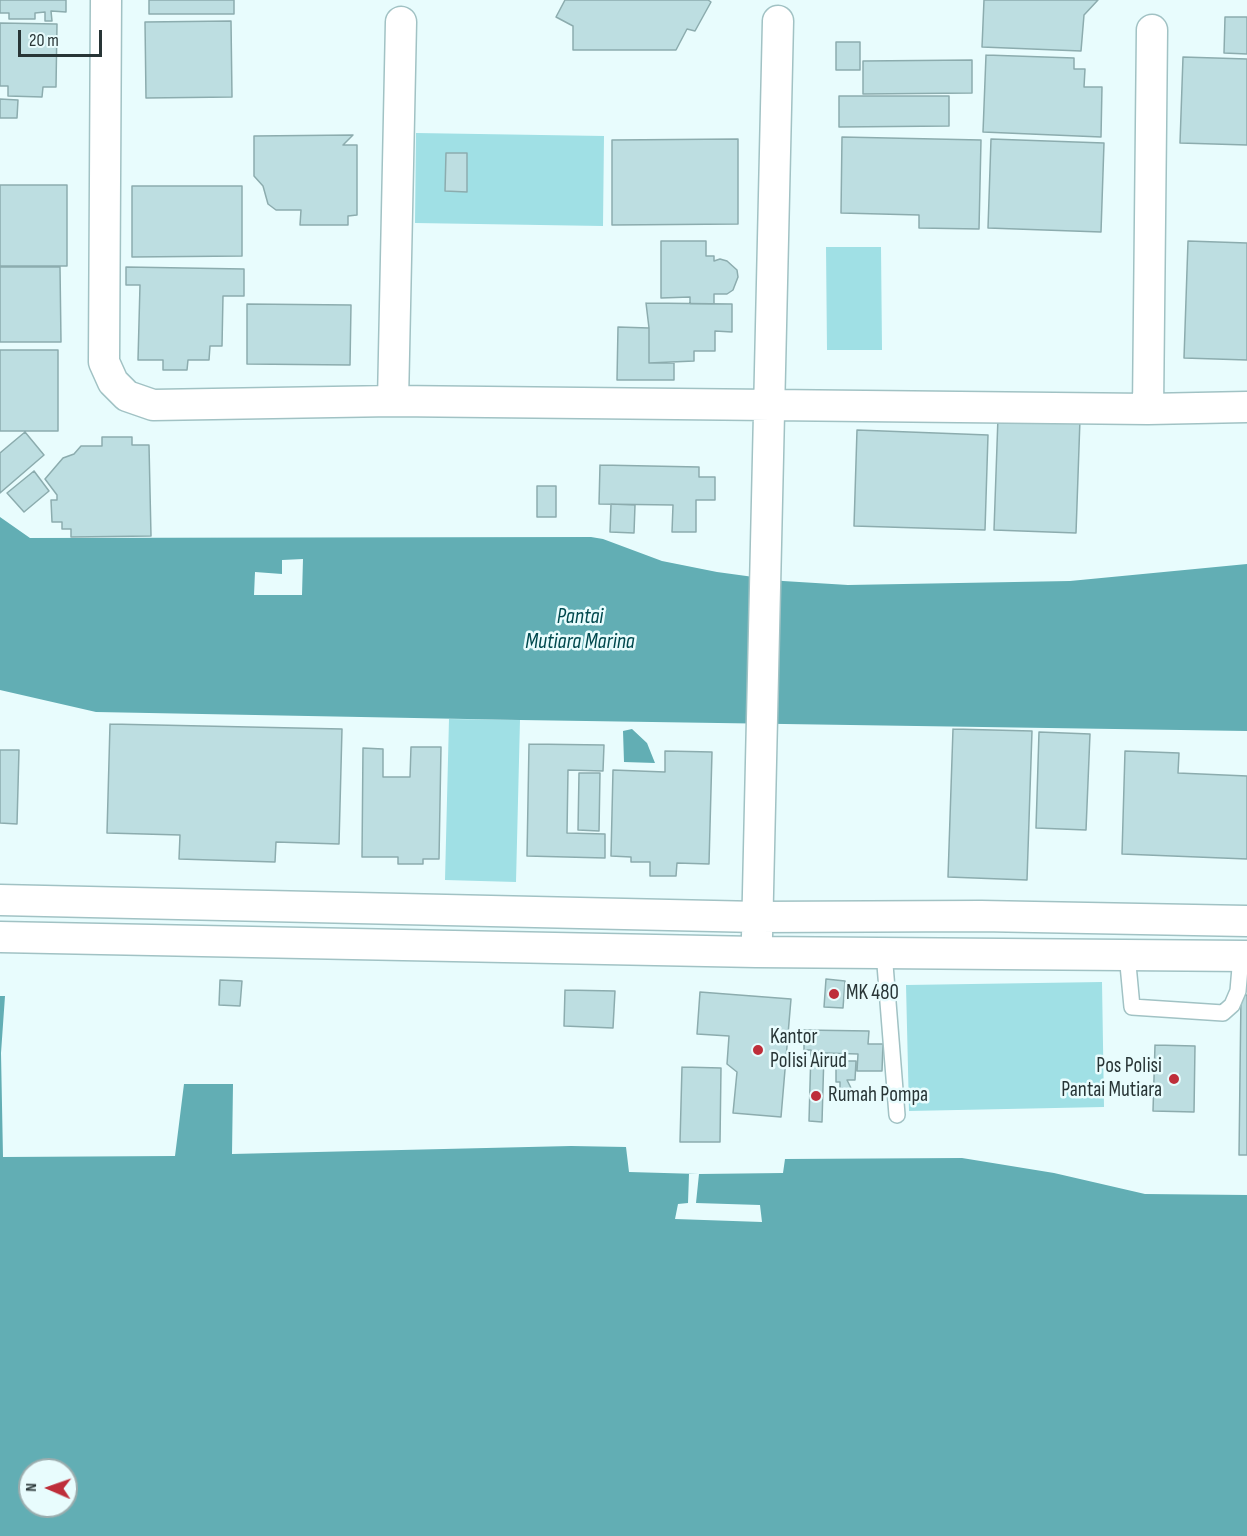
<!DOCTYPE html>
<html>
<head>
<meta charset="utf-8">
<style>
	body { margin:0 }
	#map { position:relative; width:1247px; height:1536px; overflow:hidden; background:#e8fcfd; font-family:"Sofia Sans Condensed",sans-serif }
	canvas { display:block }
	.north { position:absolute; left:18px; top:1458px; width:60px; height:60px; box-sizing:border-box; background:#e8fcfd; border:2px solid #9bacad; border-radius:50%; rotate:272deg; font-size:16px; font-weight:700; line-height:24px; text-align:center; color:#283536 }
	.north::after { content:''; display:block; margin:auto; width:21px; height:27px; background:#be2e3a; clip-path:polygon(50% 0,100% 100%,50% 72%,0 100%) }
	.scale { position:absolute; left:18px; top:30px; width:84px; height:27px; box-sizing:border-box; border:3px solid #283536; border-top:0; padding-left:8px; font-size:18px; line-height:21px; white-space:nowrap; color:#283536; -webkit-text-stroke:4px #e8fcfd; paint-order:stroke }
</style>
</head>
<body>
<div id="map">
<canvas width="1247" height="1536"></canvas>
<div class="north">N</div>
<div class="scale">20 m</div>
</div>
<script>
const c = document.querySelector('canvas').getContext('2d');
c.lineJoin = 'round';
function paint(path, color) {
  c.fillStyle = color;
  c.fill(path, 'evenodd');
}
function poly(rows) {
  const path = new Path2D();
  for (const r of rows) {
    path.moveTo(r[0], r[1]);
    for (let i = 2; i < r.length; i += 2) path.lineTo(r[i], r[i + 1]);
  }
  return path;
}
function stroke(path, color, width, dash) {
  c.strokeStyle = color;
  c.lineWidth = width;
  c.lineCap = dash ? 'butt' : 'round';
  c.setLineDash(dash || []);
  c.stroke(path);
}
function label(font, color, halo, rows, align = 'center') {
  c.font = font + ' "Sofia Sans Condensed",sans-serif';
  c.lineWidth = 5;
  c.setLineDash([]);
  c.textBaseline = 'middle';
  c.strokeStyle = halo;
  c.fillStyle = color;
  for (const [text, x, y, turn = 0] of rows) {
    c.save();
    c.translate(x, y);
    c.rotate((+turn || 0) * Math.PI / 180);
    c.textAlign = isNaN(turn) ? turn : align;
    if (halo) c.strokeText(text, 0, 0);
    c.fillText(text, 0, 0);
    c.restore();
  }
}
paint(poly([
	[416,133,604,136,603,226,415,223],
	[826,247,881,247,882,350,827,350],
	[449,719,520,720,516,882,445,880],
	[1102,982,1104,1107,909,1111,906,985]
]), '#a0e0e5');
paint(poly([
	[0,517,30,538,591,537,603,539,662,561,717,572,783,581,848,585,1070,581,1247,564,1247,731,520,720,96,712,0,690],
	[632,729,647,743,655,763,624,762,623,731],
	[0,996,5,996,1,1053,3,1157,175,1156,184,1084,233,1084,232,1154,571,1146,626,1147,629,1172,699,1174,783,1173,785,1159,962,1158,1054,1173,1145,1194,1247,1195,1247,1536,0,1536],
	[30,1470,66,1470,66,1506,30,1506]
]), '#62aeb4');
paint(poly([
	[303,559,302,595,254,595,255,572,282,574,282,560],
	[689,1174,699,1174,696,1203,760,1205,762,1222,675,1219,678,1204,688,1203]
]), '#e8fcfd');
const building = poly([
	[0,0,66,0,66,12,51,11,52,21,45,21,45,12,35,13,35,19,9,19,9,13,0,13,0,0],
	[149,0,234,0,234,14,149,14,149,0],
	[565,0,708,0,711,2,695,31,687,29,676,50,573,50,573,26,556,17,565,0],
	[984,0,1098,0,1084,15,1081,51,982,47,984,0],
	[1225,17,1247,17,1247,54,1224,53,1225,17],
	[231,21,232,97,146,98,145,22,231,21],
	[0,23,57,24,56,87,43,87,42,97,8,96,8,86,0,86,0,23],
	[836,42,860,42,860,70,836,70,836,42],
	[986,55,1074,58,1074,69,1085,69,1084,87,1102,87,1101,137,983,132,986,55],
	[1183,57,1247,59,1247,145,1180,143,1183,57],
	[972,60,972,93,863,94,863,61,972,60],
	[839,96,949,96,949,126,839,127,839,96],
	[0,99,18,100,17,118,0,118,0,99],
	[353,135,343,145,357,145,357,215,348,216,348,225,300,225,301,210,276,210,268,204,263,186,254,176,254,136,353,135],
	[842,137,981,140,979,229,919,228,919,215,841,213,842,137],
	[738,139,738,224,612,225,612,140,738,139],
	[991,139,1104,143,1101,232,988,228,991,139],
	[446,153,467,153,467,192,445,191,446,153],
	[0,185,67,185,67,266,0,266,0,185],
	[132,186,242,186,242,256,132,257,132,186],
	[661,241,706,241,706,256,714,256,714,261,720,259,727,261,737,270,738,277,733,290,727,294,714,294,714,304,690,304,690,297,661,298,661,241],
	[1188,241,1247,243,1247,360,1184,358,1188,241],
	[0,267,60,267,61,342,0,342,0,267],
	[126,267,244,269,244,296,223,296,222,346,210,346,209,360,188,360,187,370,163,370,163,360,138,360,140,285,126,285,126,267],
	[646,303,732,304,732,332,715,331,715,351,694,351,694,361,649,363,649,328,646,303],
	[247,304,351,305,350,365,247,364,247,304],
	[618,327,649,328,649,363,674,363,674,380,617,380,618,327],
	[0,350,58,350,58,431,0,431,0,350],
	[998,417,1080,419,1076,533,994,530,998,417],
	[857,430,988,435,985,530,854,526,857,430],
	[25,432,44,455,0,493,0,453,25,432],
	[102,437,132,437,132,445,149,445,151,536,71,537,71,529,62,529,62,522,52,522,51,500,57,500,57,495,45,479,63,458,74,454,81,446,102,446,102,437],
	[600,465,699,467,699,477,715,477,715,500,696,500,696,532,672,532,673,505,599,504,600,465],
	[34,471,49,491,24,512,7,493,34,471],
	[537,486,556,486,556,517,537,517,537,486],
	[611,504,635,505,634,533,610,532,611,504],
	[110,724,342,729,339,844,276,842,275,862,179,859,180,835,107,833,110,724],
	[953,729,1032,731,1027,880,948,877,953,729],
	[1039,732,1090,734,1086,830,1036,828,1039,732],
	[529,744,604,745,603,771,568,770,567,833,605,834,605,858,527,856,529,744],
	[411,747,441,747,439,859,423,859,423,864,398,864,398,857,362,857,363,748,383,749,383,777,410,777,411,747],
	[0,750,19,750,17,824,0,823,0,750],
	[665,751,712,752,709,864,677,863,676,876,650,876,650,862,631,862,631,857,611,856,613,770,665,772,665,751],
	[1125,751,1179,753,1178,773,1247,776,1247,859,1122,854,1125,751],
	[579,773,600,773,599,831,578,830,579,773],
	[826,979,845,981,843,1008,824,1007,826,979],
	[220,980,242,981,240,1006,219,1005,220,980],
	[565,990,615,991,613,1028,564,1026,565,990],
	[700,992,791,999,781,1117,733,1113,737,1072,727,1064,729,1036,697,1034,700,992],
	[1241,995,1247,995,1247,1155,1239,1155,1241,995],
	[804,1030,869,1031,868,1044,883,1044,882,1071,857,1071,858,1054,824,1053,822,1122,809,1121,811,1050,804,1050,804,1030],
	[1155,1045,1195,1046,1194,1112,1153,1111,1155,1045],
	[836,1061,856,1061,855,1080,847,1080,852,1090,844,1095,840,1088,840,1082,836,1082,836,1061],
	[682,1067,721,1068,720,1142,680,1142,682,1067]
]);
paint(building, '#bddee1');
stroke(building, '#8cacae', 1.5);
const service = poly([
	[884,952,897,1115],
	[1127,954,1132,1007,1223,1013,1232,1005,1238,991,1241,956]
]);
const minor = poly([
	[106,0,104,362,113,382,127,396,153,405,393,401,1148,409,1247,407],
	[393,401,401,22],
	[1148,409,1152,30],
	[0,900,758,917,981,916,1247,921],
	[757,936,778,21],
	[0,937,756,952,1247,956]
]);
stroke(service, '#a1c2c4', 18);
stroke(minor, '#a1c2c4', 33);
stroke(service, '#fff', 15);
stroke(minor, '#fff', 30);
for (const [x, y, r, color] of [
	[834,994,6,"#be2e3a"],
	[758,1050,6,"#be2e3a"],
	[1174,1079,6,"#be2e3a"],
	[816,1096,6,"#be2e3a"]
]) {
  const dot = new Path2D();
  dot.arc(x, y, r, 0, 2 * Math.PI);
  c.fillStyle = color;
  c.fill(dot);
  stroke(dot, '#e8fcfd', 2);
}
label('21px', '#283536', '#e8fcfd', [
	["MK 480",846,994],
	["Kantor",770,1038],
	["Polisi Airud",770,1062],
	["Pos Polisi",1162,1067,"right"],
	["Pantai Mutiara",1162,1091,"right"],
	["Rumah Pompa",828,1096]
], 'left');
label('italic 22px', '#00494e', '#e8fcfd', [
	["Pantai",580,617],
	["Mutiara Marina",580,642]
]);
</script>
</body>
</html>
